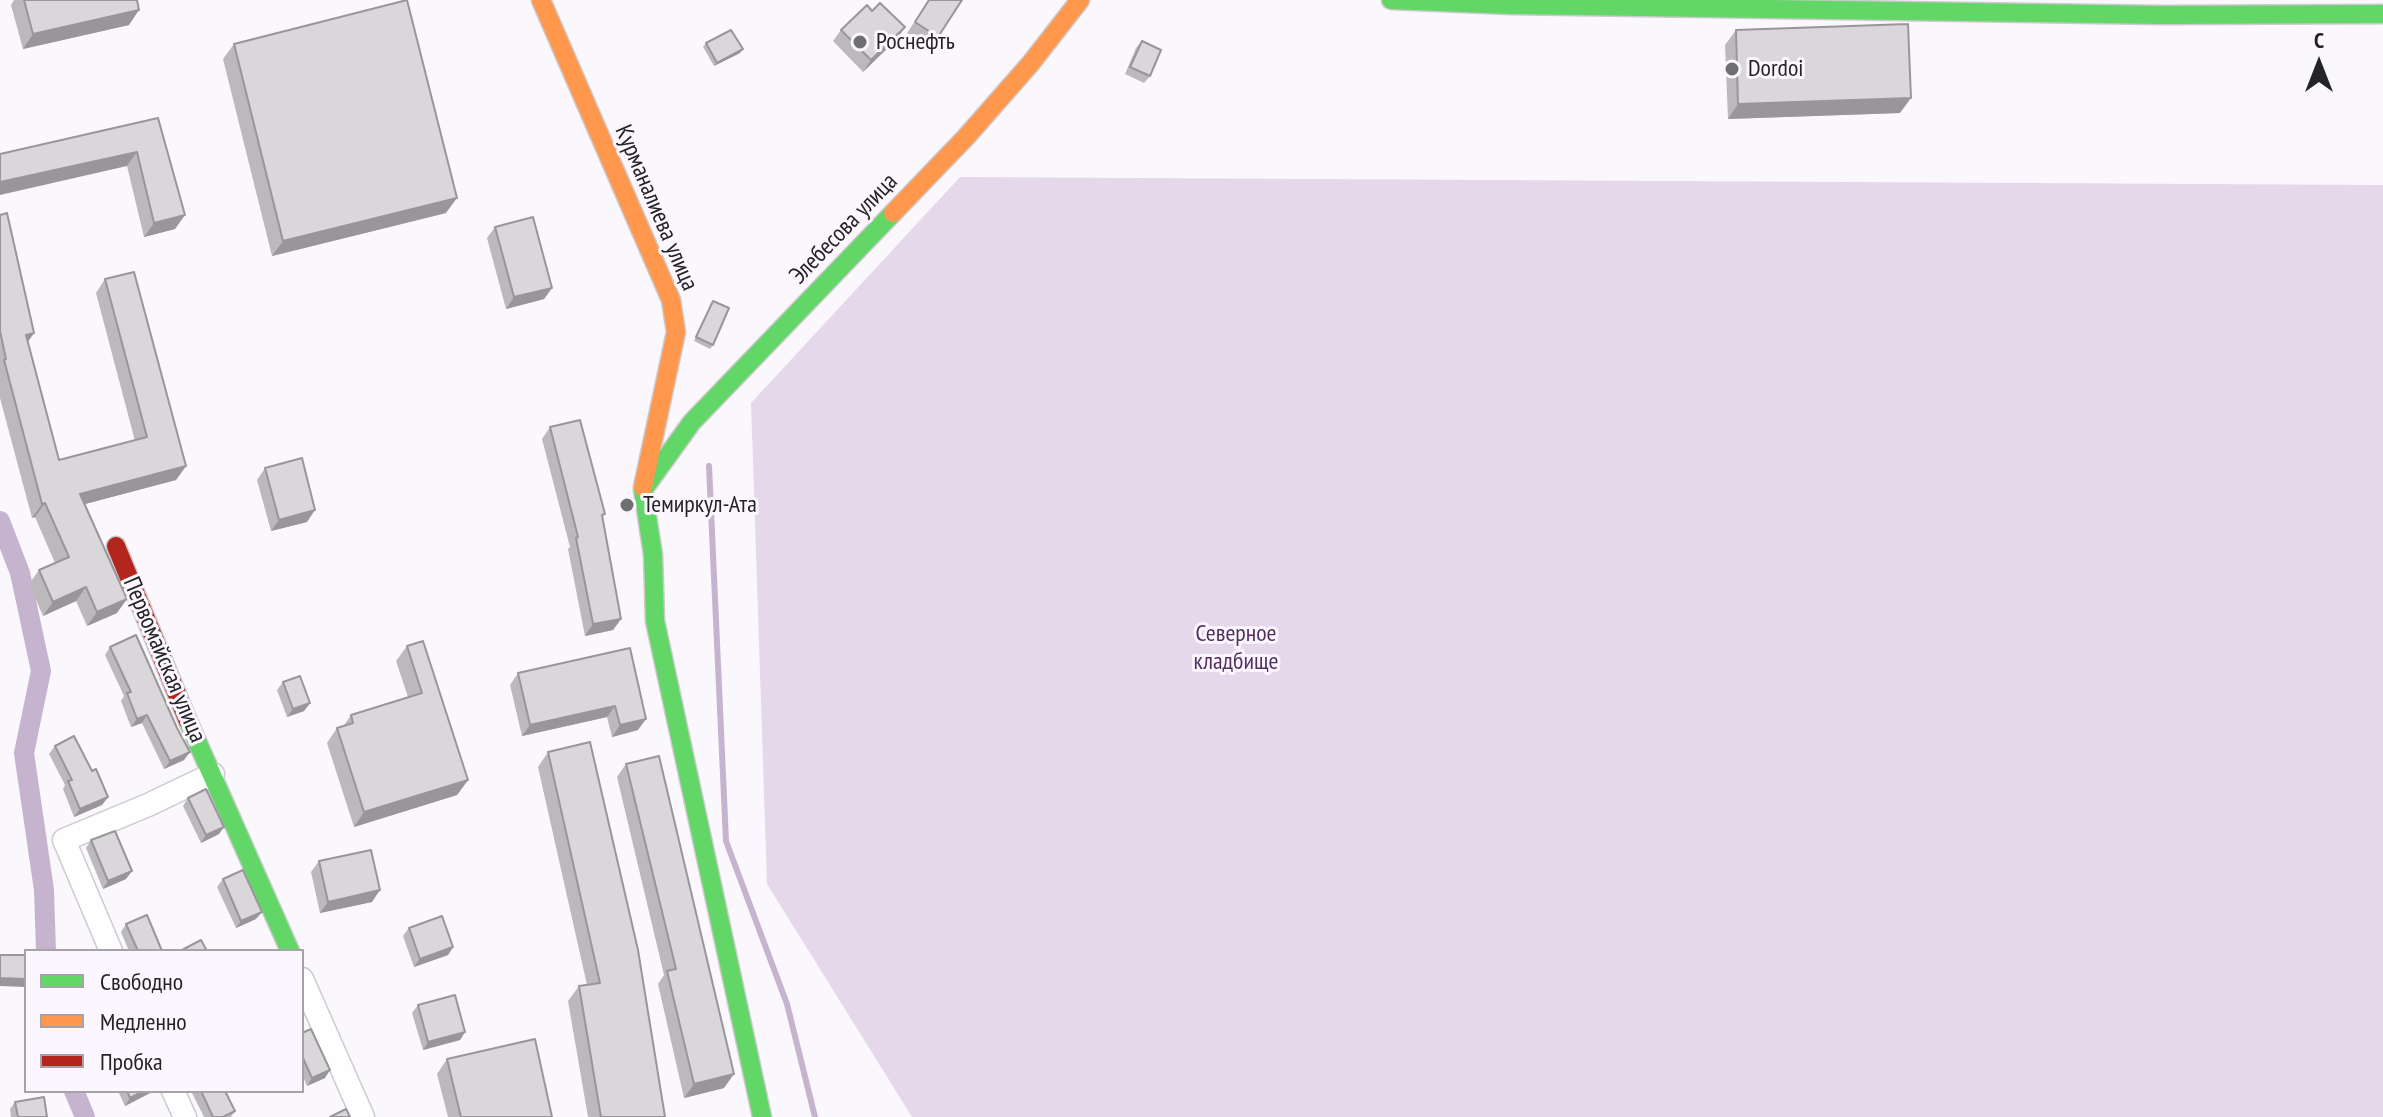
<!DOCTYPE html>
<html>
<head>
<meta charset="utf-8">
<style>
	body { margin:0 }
	#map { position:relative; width:2383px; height:1117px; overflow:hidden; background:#fbf8fd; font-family:"PT Sans Narrow",sans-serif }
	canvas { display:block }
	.legend { position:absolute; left:24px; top:949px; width:280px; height:144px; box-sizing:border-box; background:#fcf7fe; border:2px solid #a6a2a7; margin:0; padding:10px 14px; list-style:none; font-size:24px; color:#242325 }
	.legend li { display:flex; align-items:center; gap:16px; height:40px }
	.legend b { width:40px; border:2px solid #a6a2a7 }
	.north { position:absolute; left:2279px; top:24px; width:80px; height:80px; -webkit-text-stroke:6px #fcf7fe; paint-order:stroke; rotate:0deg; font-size:22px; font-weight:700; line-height:32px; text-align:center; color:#242325 }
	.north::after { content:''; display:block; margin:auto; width:28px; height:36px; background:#242325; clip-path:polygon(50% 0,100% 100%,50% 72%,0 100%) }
</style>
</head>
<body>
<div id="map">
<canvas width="2383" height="1117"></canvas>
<ul class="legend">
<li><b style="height:10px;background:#63d668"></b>Свободно</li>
<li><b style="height:10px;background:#ff974d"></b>Медленно</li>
<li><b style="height:10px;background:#b3261e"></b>Пробка</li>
</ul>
<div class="north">С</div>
</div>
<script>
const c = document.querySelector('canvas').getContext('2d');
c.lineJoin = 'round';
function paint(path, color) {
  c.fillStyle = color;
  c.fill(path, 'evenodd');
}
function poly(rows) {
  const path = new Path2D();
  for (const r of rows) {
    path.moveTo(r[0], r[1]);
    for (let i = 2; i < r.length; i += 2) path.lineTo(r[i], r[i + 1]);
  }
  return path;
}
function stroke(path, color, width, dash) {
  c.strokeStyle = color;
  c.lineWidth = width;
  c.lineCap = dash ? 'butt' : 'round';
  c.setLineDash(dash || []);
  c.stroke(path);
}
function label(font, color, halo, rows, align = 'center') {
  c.font = font + ' "PT Sans Narrow",sans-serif';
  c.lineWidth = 6;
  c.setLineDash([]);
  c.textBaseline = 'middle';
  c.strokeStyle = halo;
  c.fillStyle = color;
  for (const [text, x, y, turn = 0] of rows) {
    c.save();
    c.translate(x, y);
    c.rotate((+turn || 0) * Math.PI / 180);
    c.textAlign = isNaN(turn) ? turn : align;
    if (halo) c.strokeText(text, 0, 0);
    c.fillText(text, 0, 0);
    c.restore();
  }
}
paint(poly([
	[960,177,2383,185,2383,1117,912,1117,767,884,751,403]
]), '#e5d8eb');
stroke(poly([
	[709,466,726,841,787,1004,815,1117]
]), '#c6b4cf', 6);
stroke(poly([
	[0,521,20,573,41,671,24,753,44,890,46,951],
	[74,1091,85,1117]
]), '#c6b4cf', 20);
const street = poly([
	[111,951,64,840,148,805,213,774],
	[302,979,363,1117],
	[173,1091,185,1117]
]);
const fast = poly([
	[1391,0,1510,5,2162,15,2383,14],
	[188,721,290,951],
	[762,1117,655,621,653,555,643,490,692,422,893,213]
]);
const slow = poly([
	[541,0,671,300,676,332,643,487],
	[893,213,967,136,1031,63,1080,0]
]);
const jam = poly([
	[116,546,188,721]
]);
stroke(street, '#cdcace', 25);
stroke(fast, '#cdcace', 21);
stroke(slow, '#cdcace', 21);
stroke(jam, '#cdcace', 21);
stroke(street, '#fefeff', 22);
stroke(fast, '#63d668', 18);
stroke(slow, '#ff974d', 18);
stroke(jam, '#b3261e', 18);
paint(poly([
	[14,0,24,0,129,25,23,49,11,5],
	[929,0,962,0,930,48,907,33],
	[872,11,905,27,897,39,863,72,833,41,841,30],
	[1736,30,1900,113,1728,119,1725,45],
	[1142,41,1150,76,1144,83,1125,74,1136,48],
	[706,43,740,53,714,66,703,47],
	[234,44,446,213,272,256,223,59],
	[158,118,175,229,144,237,127,166],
	[0,215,34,333,28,342,59,460,135,441,96,293,105,279,186,466,176,480,85,504,117,613,87,626,76,601,43,616,29,584,39,570,55,563,35,517,32,518,0,398],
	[495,227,552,288,544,299,506,309,487,238],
	[713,301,713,345,710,349,694,341],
	[550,427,621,619,613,630,585,636,568,549,570,547,542,439],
	[265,468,307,522,271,531,257,480],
	[407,646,468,780,457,795,354,827,327,743,337,728,343,727,351,715,408,697,396,661],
	[110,647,184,760,164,769,142,723,131,727,121,701,124,696,105,655],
	[630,648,638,730,612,737,607,717,522,736,510,685,518,673],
	[283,682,310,703,304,711,287,717,277,690],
	[55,746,92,771,108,797,102,805,74,817,63,789,65,785,49,754],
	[548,752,665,1117,588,1117,568,1001,579,986,587,985,538,767],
	[626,764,724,1088,684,1098,658,984,664,975,617,777],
	[188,798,224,827,219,834,201,843,183,806],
	[91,840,126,879,103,889,86,848],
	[319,861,372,902,320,913,311,872],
	[223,879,256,919,236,928,217,887],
	[126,924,162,951,129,951,121,932],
	[409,928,453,947,448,955,414,967,403,936],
	[418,1005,465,1032,460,1040,423,1050,412,1013],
	[302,1033,325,1078,307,1086,302,1075],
	[447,1059,552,1117,448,1117,437,1074],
	[118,1091,154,1091,125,1106],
	[191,1091,225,1091,235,1111,231,1117,204,1117],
	[15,1102,47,1117,11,1117,10,1109]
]), '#bbb9bb');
paint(poly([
	[139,10,129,25,23,49,33,34],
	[905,27,897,39,863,72,871,60],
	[743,49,740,53,714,66,717,63],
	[1911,98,1900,113,1728,119,1738,104],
	[137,152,127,166,0,195,0,182],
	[457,198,446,213,272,256,283,241],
	[185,215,175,229,144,237,154,223],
	[552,288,544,299,506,309,514,297],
	[34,333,24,347,26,335],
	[186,466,176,480,70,508,80,494],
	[45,503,35,517,32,518,42,504],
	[315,510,307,522,271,531,279,520],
	[86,587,76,601,43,616,53,602],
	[127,599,117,613,87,626,97,612],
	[621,619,613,630,585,636,593,624],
	[310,703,304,711,287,717,293,709],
	[615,706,607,717,522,736,530,725],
	[147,715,142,723,131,727,137,719],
	[646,719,638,730,612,737,620,725],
	[190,752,184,760,164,769,170,761],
	[468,780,457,795,354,827,364,812],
	[108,797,102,805,74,817,80,809],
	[224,827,219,834,201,843,206,835],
	[132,871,126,879,103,889,108,881],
	[380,890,372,902,320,913,328,902],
	[262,912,256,919,236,928,241,921],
	[453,947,448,955,414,967,420,959],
	[0,978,26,979,26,985,25,987,0,986],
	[465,1032,460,1040,423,1050,428,1042],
	[330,1070,325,1078,307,1086,312,1078],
	[734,1074,724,1088,684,1098,694,1084],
	[144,1091,154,1091,125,1106,130,1098]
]), '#989699');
const building = poly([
	[24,0,137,0,139,10,33,34,24,0],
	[407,0,457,198,283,241,234,44,407,0],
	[929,0,962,0,938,37,915,22,929,0],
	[880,3,905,27,871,60,841,30,867,5,872,11,880,3],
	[1908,24,1911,98,1738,104,1736,30,1908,24],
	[731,30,743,49,717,63,706,43,731,30],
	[1142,41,1161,50,1150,76,1130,67,1142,41],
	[158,118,185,215,154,223,137,152,0,182,0,154,158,118],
	[7,213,34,333,26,335,59,460,147,437,105,279,134,272,186,466,80,494,127,599,97,612,86,587,53,602,39,570,69,557,45,503,42,504,4,360,6,359,0,331,0,215,7,213],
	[533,217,552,288,514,297,495,227,533,217],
	[713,301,729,308,713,345,696,337,713,301],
	[580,420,605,514,602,515,621,619,593,624,576,538,578,537,550,427,580,420],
	[302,458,315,510,279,520,265,468,302,458],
	[136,635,177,728,190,752,170,761,147,715,137,719,127,693,131,692,110,647,136,635],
	[423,641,468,780,364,812,337,728,353,723,351,715,422,693,407,646,423,641],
	[630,648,646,719,620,725,615,706,530,725,518,673,630,648],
	[300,676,310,703,293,709,283,682,300,676],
	[74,736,92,771,96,769,108,797,80,809,68,781,72,780,55,746,74,736],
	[590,742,638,950,665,1117,601,1117,579,986,600,983,548,752,590,742],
	[659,756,734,1074,694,1084,667,971,676,969,626,764,659,756],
	[206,789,224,827,206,835,188,798,206,789],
	[115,831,132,871,108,881,91,840,115,831],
	[371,850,380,890,328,902,319,861,371,850],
	[243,870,262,912,241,921,223,879,243,870],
	[147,915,162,951,138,951,126,924,147,915],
	[442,916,453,947,420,959,409,928,442,916],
	[201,940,207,951,180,951,201,940],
	[0,955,26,955,26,979,0,978,0,955],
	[455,995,465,1032,428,1042,418,1005,455,995],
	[311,1029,330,1070,312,1078,302,1056,302,1033,311,1029],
	[535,1039,552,1117,461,1117,447,1059,535,1039],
	[127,1091,144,1091,130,1098,127,1091],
	[201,1091,225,1091,235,1111,223,1117,213,1117,201,1091],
	[44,1097,47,1117,18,1117,15,1102,44,1097],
	[346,1109,350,1117,330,1117,346,1109]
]);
paint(building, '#d9d7da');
stroke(building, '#989699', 2);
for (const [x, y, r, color] of [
	[860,42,8,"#6f6e71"],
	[1732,69,8,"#6f6e71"],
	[627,505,8,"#6f6e71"]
]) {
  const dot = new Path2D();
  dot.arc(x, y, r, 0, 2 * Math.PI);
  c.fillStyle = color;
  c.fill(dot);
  stroke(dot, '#fcf7fe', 3);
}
label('24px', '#242325', '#fcf7fe', [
	["Роснефть",876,42],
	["Dordoi",1748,69],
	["Темиркул-Ата",643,505]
], 'left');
label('24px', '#242325', '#fcf7fe', [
	["Курманалиева улица",656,208,67],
	["Элебесова улица",844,229,-46],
	["Первомайская улица",164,660,67]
]);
label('24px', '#523161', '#fcf7fe', [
	["Северное",1236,634],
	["кладбище",1236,662]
]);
</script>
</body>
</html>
